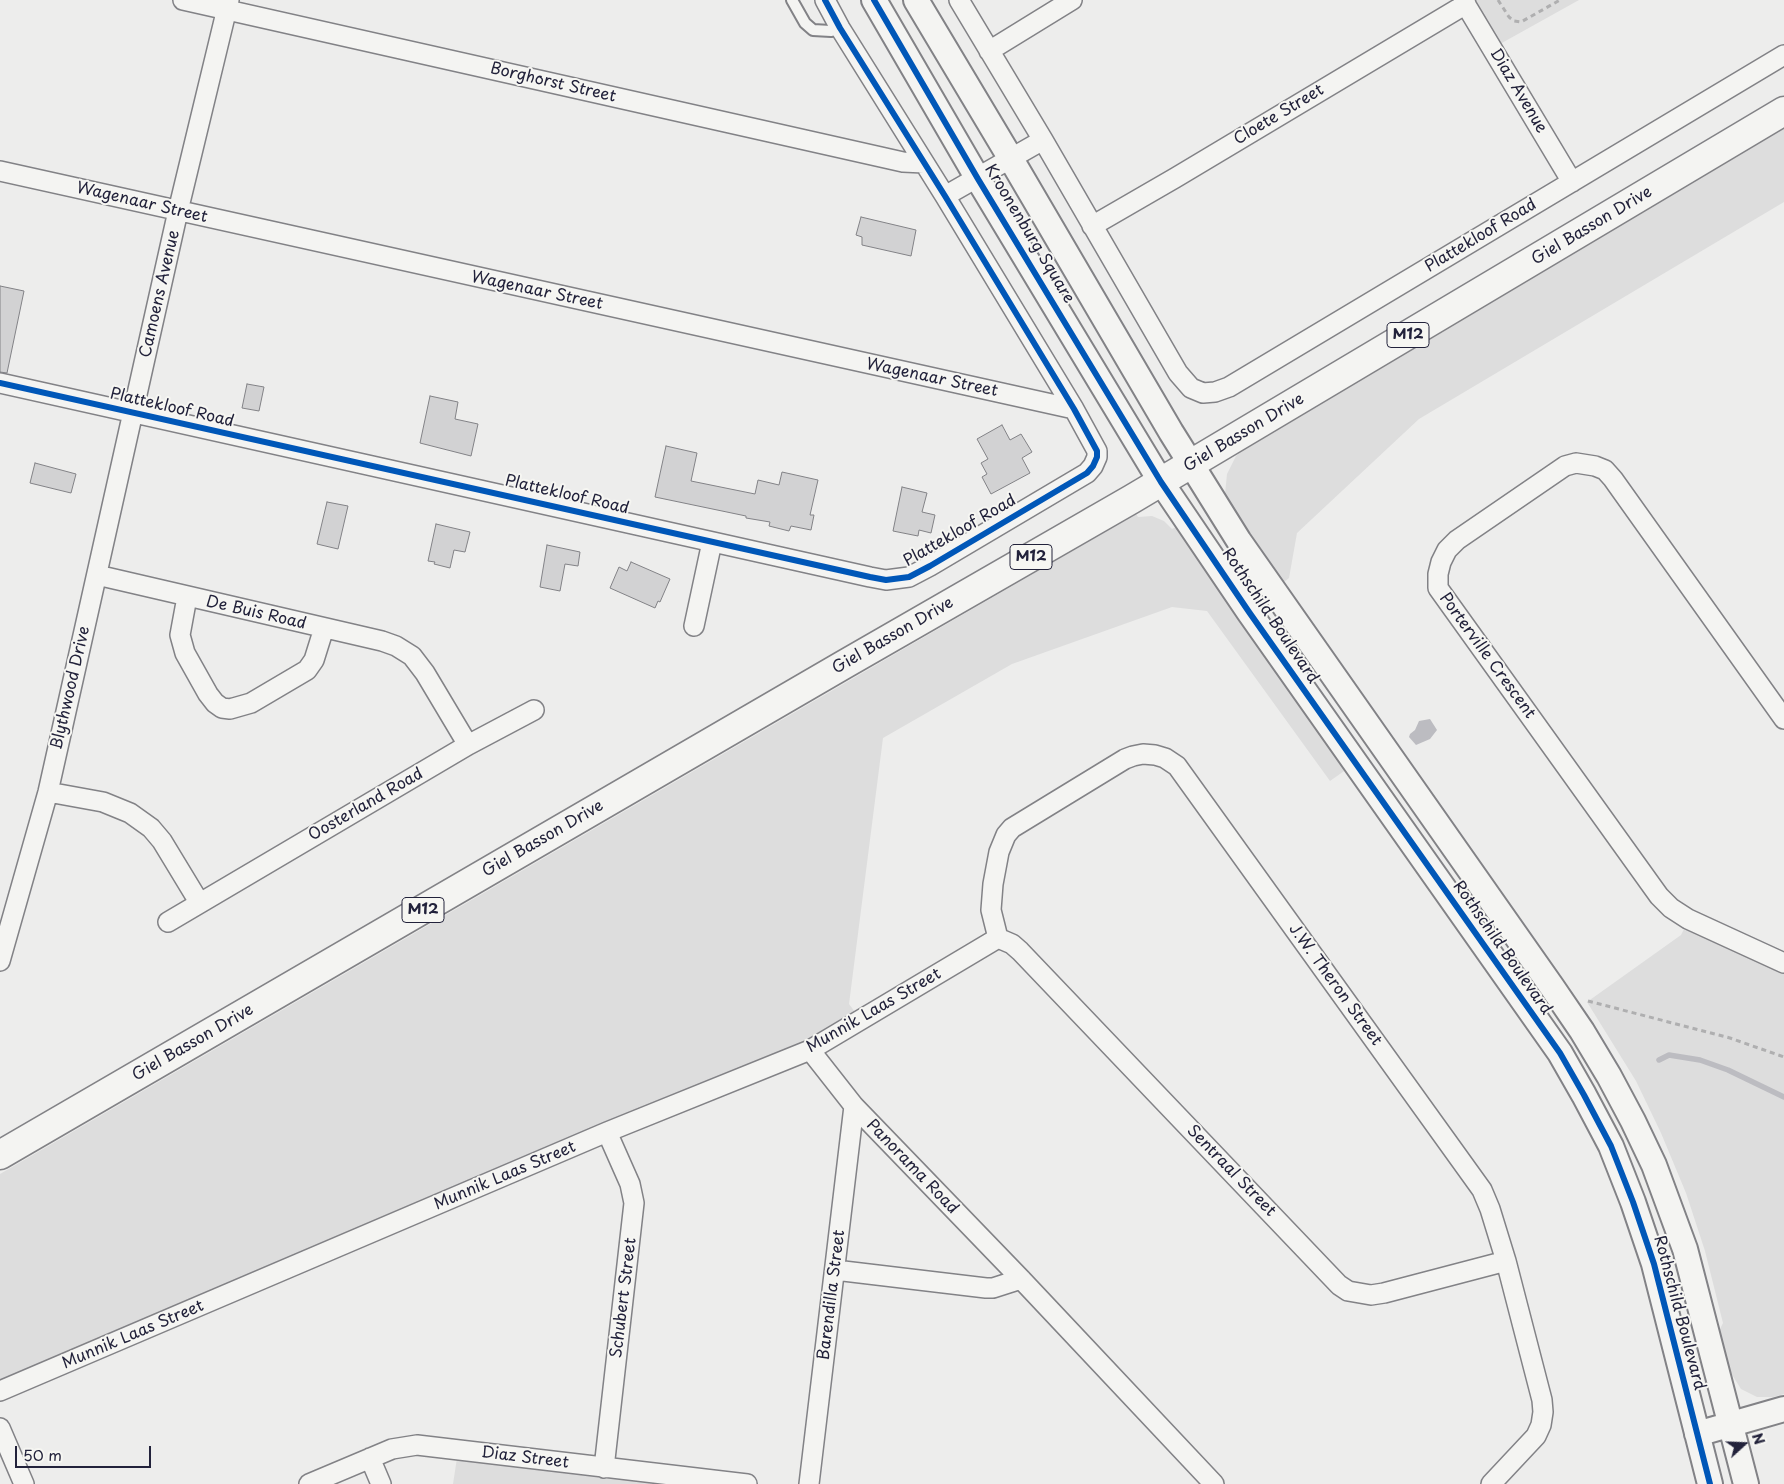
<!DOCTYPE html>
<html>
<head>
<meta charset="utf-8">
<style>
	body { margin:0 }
	#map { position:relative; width:1784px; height:1484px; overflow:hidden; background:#ededec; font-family:"Playpen Sans",sans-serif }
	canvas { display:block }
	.north { position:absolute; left:1719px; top:1419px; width:50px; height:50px; -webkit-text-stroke:4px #f6f6f2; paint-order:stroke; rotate:70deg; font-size:14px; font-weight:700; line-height:20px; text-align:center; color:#22223b }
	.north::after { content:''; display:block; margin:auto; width:18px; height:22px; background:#22223b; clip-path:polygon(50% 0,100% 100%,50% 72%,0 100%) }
	.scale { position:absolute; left:15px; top:1446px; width:136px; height:22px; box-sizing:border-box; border:2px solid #22223b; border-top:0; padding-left:6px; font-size:15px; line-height:18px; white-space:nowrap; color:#22223b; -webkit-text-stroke:4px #f6f6f2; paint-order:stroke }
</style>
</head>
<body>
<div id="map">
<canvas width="1784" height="1484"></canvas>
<div class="north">N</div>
<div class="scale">50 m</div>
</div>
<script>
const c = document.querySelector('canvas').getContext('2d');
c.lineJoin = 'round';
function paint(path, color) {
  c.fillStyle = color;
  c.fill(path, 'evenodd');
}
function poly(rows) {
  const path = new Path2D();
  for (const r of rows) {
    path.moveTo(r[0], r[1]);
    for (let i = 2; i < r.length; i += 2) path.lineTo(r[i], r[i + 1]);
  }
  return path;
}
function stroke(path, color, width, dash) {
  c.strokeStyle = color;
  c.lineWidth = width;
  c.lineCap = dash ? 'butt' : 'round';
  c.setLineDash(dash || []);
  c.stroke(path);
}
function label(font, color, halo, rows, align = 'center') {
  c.font = font + ' "Playpen Sans",sans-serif';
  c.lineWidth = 4;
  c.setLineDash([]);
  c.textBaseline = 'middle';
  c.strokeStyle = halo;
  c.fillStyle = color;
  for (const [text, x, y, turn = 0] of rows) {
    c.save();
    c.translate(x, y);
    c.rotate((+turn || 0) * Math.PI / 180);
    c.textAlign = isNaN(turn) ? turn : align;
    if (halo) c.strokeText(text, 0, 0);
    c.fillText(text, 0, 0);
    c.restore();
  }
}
paint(poly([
	[1474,0,1579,0,1500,44],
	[1784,127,1784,202,1419,419,1297,533,1289,578,1279,586,1227,504,1225,494,1227,474,1236,456,1244,449],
	[1136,514,1138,517,1152,516,1164,521,1172,529,1176,527,1347,769,1330,781,1207,611,1172,607,1012,664,883,738,849,1004,855,1012,798,1045,0,1382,0,1174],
	[1685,927,1784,972,1784,1394,1773,1397,1757,1397,1741,1389,1731,1373,1719,1331,1723,1323,1705,1251,1686,1193,1661,1133,1636,1081,1587,1002,1681,935],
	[457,1458,675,1484,453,1484]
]), '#ddd');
paint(poly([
	[1430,719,1437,730,1430,739,1416,745,1409,737,1410,734,1415,730,1419,721]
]), '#bcbcc1');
stroke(poly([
	[1659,1060,1669,1055,1700,1060,1728,1070,1784,1097]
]), '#bcbcc1', 5.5);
const building = poly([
	[861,217,916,230,911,256,862,245,862,237,856,235,861,217],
	[0,286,24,291,7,373,0,372,0,286],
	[247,384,264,387,259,411,242,408,247,384],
	[430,396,458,402,455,419,478,424,471,456,420,443,430,396],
	[1002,425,1010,440,1021,434,1032,452,1022,458,1030,473,991,494,982,477,987,474,981,463,988,459,977,439,1002,425],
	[666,446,697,453,691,481,755,494,758,480,779,485,782,472,818,480,810,515,814,515,811,530,791,526,789,531,769,526,770,522,746,518,746,516,655,497,666,446],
	[35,463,76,474,71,493,30,483,35,463],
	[902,487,927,493,922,512,935,515,931,533,919,530,918,536,893,531,902,487],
	[327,502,348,506,338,549,317,544,327,502],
	[436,524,470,532,465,552,454,550,450,568,434,564,435,562,428,561,436,524],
	[547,545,580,552,578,566,565,564,560,591,540,587,547,545],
	[631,562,670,579,660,602,658,601,655,608,610,588,619,567,627,571,631,562]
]);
paint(building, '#d2d2d3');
stroke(building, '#828286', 1);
const service = poly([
	[792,0,805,23,813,30,831,31,840,28]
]);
const minor = poly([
	[183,0,903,162,924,163],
	[959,0,1043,140,1178,373,1191,388,1203,393,1215,392,1229,387,1784,55],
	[1463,0,1572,182],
	[989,51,1072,0],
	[0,171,1074,409],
	[945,196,1043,140],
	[1092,226,1175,178,1466,4],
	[0,383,870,577,886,580,909,577,930,566,1087,473,1093,466,1097,457,1097,451,1074,409,945,196,840,28,825,0],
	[97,575,382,641,396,646,412,656,425,673,468,745],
	[187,597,180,635,185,653,208,694,215,703,222,708,230,709,251,703,307,670,314,660,324,628],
	[694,626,712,542],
	[1784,719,1613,479,1605,470,1595,466,1576,463,1565,466,1457,540,1447,550,1441,562,1438,574,1438,588,1659,896,1671,908,1688,919,1784,963],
	[48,792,103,802,130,813,151,828,162,841,199,902],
	[168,922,468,745,534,710],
	[998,938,991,910,993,884,999,852,1006,835,1012,828,1125,759,1133,756,1143,754,1155,755,1165,758,1177,766,1482,1190,1490,1209,1506,1261,1542,1400,1543,1412,1541,1425,1536,1436,1491,1484],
	[998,938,1012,944,1020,951,1339,1285,1348,1291,1371,1295,1384,1293,1506,1261],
	[0,961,48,792,178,211,229,0],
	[810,1050,854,1106,1021,1279,1214,1484],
	[835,1270,986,1288,993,1288,1021,1279],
	[0,1391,607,1132,810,1050,998,938],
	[0,1428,24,1484],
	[370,1458,381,1484],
	[604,1468,634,1203,630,1184,607,1132],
	[309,1484,392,1449,417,1445,747,1484],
	[809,1484,854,1106]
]);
const tertiary = poly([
	[874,0,978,179,1161,482,1249,612,1560,1053,1584,1095,1611,1146,1633,1202,1654,1264,1710,1484],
	[916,0,1011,159,1171,432,1239,541,1552,987,1582,1031,1609,1076,1633,1121,1654,1165,1685,1249,1746,1484],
	[1697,1434,1784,1409]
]);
const primary = poly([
	[0,1155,845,664,1132,499,1784,111]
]);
stroke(service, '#828286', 14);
stroke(minor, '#828286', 22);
stroke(tertiary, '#828286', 28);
stroke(primary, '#828286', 31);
stroke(poly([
	[1498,0,1509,17,1514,21,1521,22,1560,0],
	[1588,1001,1730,1038,1784,1057]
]), '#afafb0', 3, [5, 4]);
stroke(service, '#f4f4f2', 10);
stroke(minor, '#f4f4f2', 19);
stroke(tertiary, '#f4f4f2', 24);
stroke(primary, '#f4f4f2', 28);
stroke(poly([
	[874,0,978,179,1161,482,1249,612,1560,1053,1584,1095,1611,1146,1633,1202,1654,1264,1710,1484],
	[0,383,870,577,886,580,909,577,930,566,1087,473,1093,466,1097,457,1097,451,1074,409,945,196,840,28,825,0]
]), '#0057b8', 6);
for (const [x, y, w] of [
	[1408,335,42],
	[1031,557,42],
	[423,910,42]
]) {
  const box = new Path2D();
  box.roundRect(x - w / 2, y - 12.5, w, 25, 4);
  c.fillStyle = '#f6f6f2';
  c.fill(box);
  stroke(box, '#22223b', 1);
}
label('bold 15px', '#22223b', null, [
	["M12",1408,335],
	["M12",1031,557],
	["M12",423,910]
]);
label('16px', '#22223b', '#f6f6f2', [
	["Borghorst Street",553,83,13],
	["Diaz Avenue",1518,91,59],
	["Cloete Street",1279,115,-31],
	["Wagenaar Street",142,203,13],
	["Giel Basson Drive",1592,226,-31],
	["Kroonenburg Square",1029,234,59],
	["Plattekloof Road",1481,236,-31],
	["Wagenaar Street",537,291,12],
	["Camoens Avenue",160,294,-77],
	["Wagenaar Street",932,378,12],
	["Plattekloof Road",172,408,13],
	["Giel Basson Drive",1244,433,-31],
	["Plattekloof Road",567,495,13],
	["Plattekloof Road",960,531,-30],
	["De Buis Road",256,613,13],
	["Rothschild Boulevard",1270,616,56],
	["Giel Basson Drive",893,636,-30],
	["Porterville Crescent",1487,656,54],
	["Blythwood Drive",71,688,-77],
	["Oosterland Road",366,805,-30],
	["Giel Basson Drive",543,839,-30],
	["Rothschild Boulevard",1502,948,55],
	["J.W. Theron Street",1335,985,54],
	["Munnik Laas Street",874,1011,-30],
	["Giel Basson Drive",193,1043,-30],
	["Panorama Road",912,1167,46],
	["Sentraal Street",1231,1171,46],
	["Munnik Laas Street",505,1176,-23],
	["Barendilla Street",832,1295,-83],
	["Schubert Street",624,1298,-83],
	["Rothschild Boulevard",1679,1313,75],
	["Munnik Laas Street",133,1335,-23],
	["Diaz Street",525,1458,7]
]);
</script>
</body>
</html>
